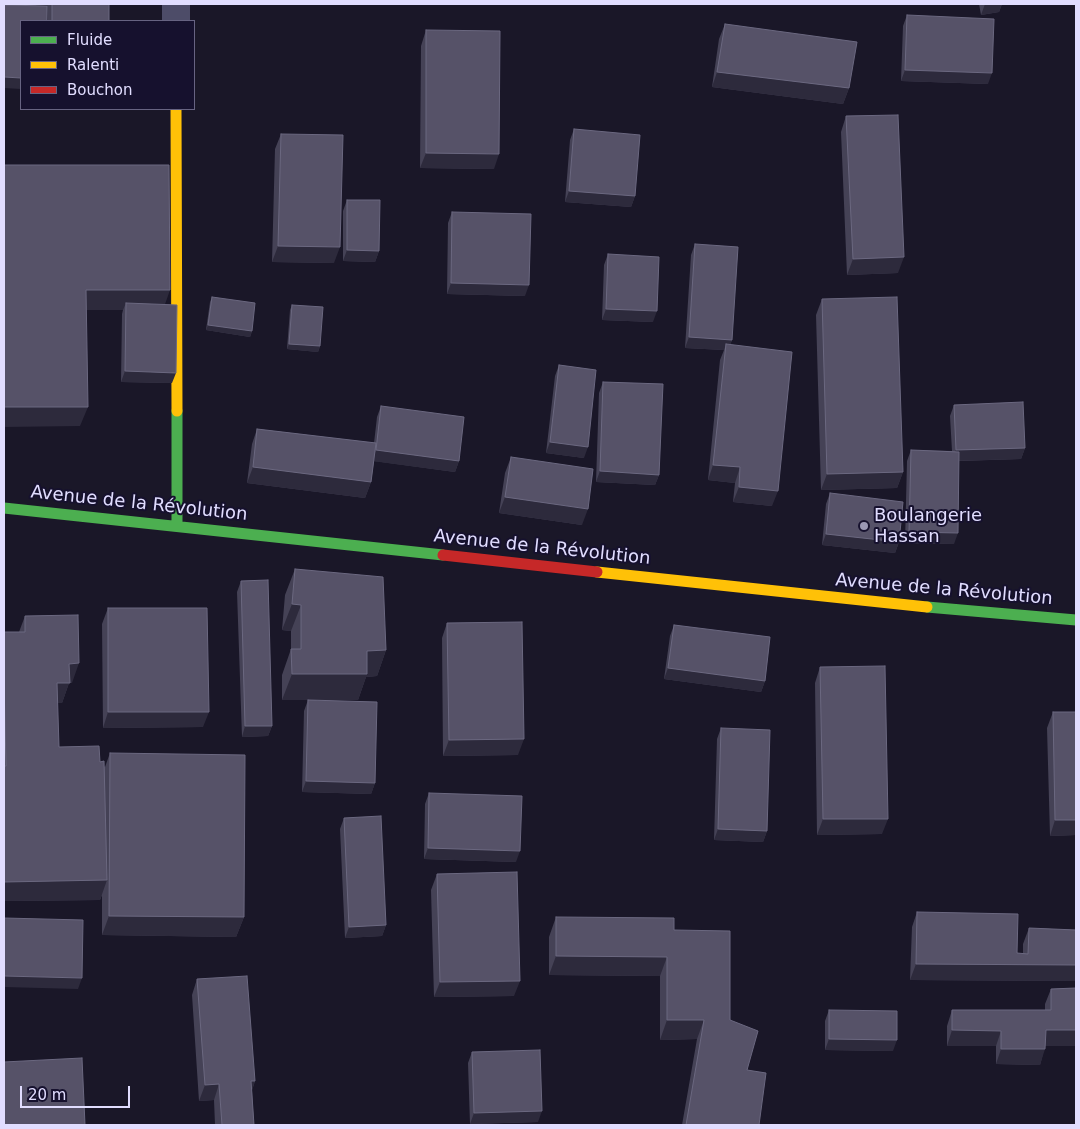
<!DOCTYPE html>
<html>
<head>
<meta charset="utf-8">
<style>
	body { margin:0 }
	#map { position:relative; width:1080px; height:1129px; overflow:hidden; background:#1a1728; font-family:"DejaVu Sans",sans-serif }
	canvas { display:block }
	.frame { position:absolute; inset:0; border:5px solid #e1ddff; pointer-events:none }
	.legend { position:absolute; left:20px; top:20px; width:175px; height:90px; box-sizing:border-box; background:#16112e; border:1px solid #676382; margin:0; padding:6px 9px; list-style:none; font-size:15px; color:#e1ddff }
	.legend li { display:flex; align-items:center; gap:10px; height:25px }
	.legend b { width:25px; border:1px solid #676382 }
	.scale { position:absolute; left:20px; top:1086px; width:110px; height:22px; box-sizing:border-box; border:2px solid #e1ddff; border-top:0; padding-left:6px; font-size:15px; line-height:18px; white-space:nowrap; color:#e1ddff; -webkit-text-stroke:4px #16112e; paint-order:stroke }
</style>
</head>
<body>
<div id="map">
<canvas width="1080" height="1129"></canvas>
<div class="frame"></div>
<ul class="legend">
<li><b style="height:6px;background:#4caf50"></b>Fluide</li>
<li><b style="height:6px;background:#ffc107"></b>Ralenti</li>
<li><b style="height:6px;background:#c62828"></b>Bouchon</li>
</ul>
<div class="scale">20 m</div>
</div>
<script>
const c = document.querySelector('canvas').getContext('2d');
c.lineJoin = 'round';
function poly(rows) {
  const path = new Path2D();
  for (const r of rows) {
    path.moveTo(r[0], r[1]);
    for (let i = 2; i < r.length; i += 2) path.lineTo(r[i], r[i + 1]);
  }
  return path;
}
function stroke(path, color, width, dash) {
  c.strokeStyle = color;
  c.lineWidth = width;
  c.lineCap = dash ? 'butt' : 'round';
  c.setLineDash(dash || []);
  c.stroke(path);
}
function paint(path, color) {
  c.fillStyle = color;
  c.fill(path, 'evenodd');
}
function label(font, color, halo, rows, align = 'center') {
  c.font = font + ' "DejaVu Sans",sans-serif';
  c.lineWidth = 4;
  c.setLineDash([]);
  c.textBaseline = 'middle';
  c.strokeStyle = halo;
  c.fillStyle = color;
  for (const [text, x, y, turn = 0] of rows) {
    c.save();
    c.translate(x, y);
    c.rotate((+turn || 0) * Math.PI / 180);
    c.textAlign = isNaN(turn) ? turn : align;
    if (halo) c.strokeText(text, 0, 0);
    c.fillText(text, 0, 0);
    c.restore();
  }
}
stroke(poly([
	[176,4,176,21]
]), '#4d4c68', 28);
stroke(poly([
	[177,411,177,526],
	[4,508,443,555],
	[927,607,1076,620]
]), '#4caf50', 11);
stroke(poly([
	[176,109,177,411],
	[597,572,927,607]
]), '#ffc107', 11);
stroke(poly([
	[443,555,597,572]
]), '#c62828', 11);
paint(poly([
	[47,4,109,4,109,21,48,21],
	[979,4,1002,4,999,12,981,15],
	[907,15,988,84,901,81,903,26],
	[725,24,849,88,843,104,712,87,719,39],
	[426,30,494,169,420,168,421,46],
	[846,116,898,273,847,275,841,132],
	[574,129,635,196,631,207,565,202,570,140],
	[281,134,334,263,272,262,275,149],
	[4,165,165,304,172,383,121,382,122,314,123,310,86,310,80,426],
	[347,200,379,251,375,262,343,261,343,211],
	[452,212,525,296,447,294,448,223],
	[695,244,732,340,730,345,772,506,733,502,735,483,708,480,720,360,724,350,685,348,691,255],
	[608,254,653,322,602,320,604,265],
	[212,297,252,331,250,337,206,330,210,302],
	[822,299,903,472,897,488,821,490,816,315],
	[292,305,320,346,318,352,287,349,290,310],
	[559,365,584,458,546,453,555,376],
	[603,382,659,475,655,485,596,482,599,393],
	[954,405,1025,448,1021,459,959,461,954,544,905,543,907,461,911,450,952,451,950,416],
	[381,406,459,461,455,472,374,461,371,482,365,498,247,483,252,444,257,429,374,443,377,417],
	[511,457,582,525,499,513,505,473],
	[830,493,899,542,895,553,822,545,826,504],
	[295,569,386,650,377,676,366,677,358,700,316,700,375,783,371,794,302,792,304,711,308,700,282,700,282,675,291,649,291,631,282,630,285,595],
	[241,581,272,726,268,736,242,737,237,592],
	[108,608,203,727,103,728,102,624],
	[25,616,72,683,69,683,62,703,57,703,59,747,100,762,105,767,110,753,244,917,236,937,102,935,102,895,100,900,4,901,4,632,19,632],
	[447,623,518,755,443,756,442,638],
	[674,625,765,681,761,692,664,679,670,636],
	[820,667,882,834,817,835,815,683],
	[1053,712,1076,835,1050,836,1047,728],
	[721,728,767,831,763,842,714,840,717,739],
	[429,793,516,862,424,859,425,804],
	[344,818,386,925,382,936,345,938,340,829],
	[437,874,514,996,434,997,431,890],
	[917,912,1017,953,1023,954,1023,944,1029,928,1076,930,1076,981,910,980,912,927],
	[556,917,674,930,730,1020,747,1070,759,1125,682,1125,697,1039,660,1040,660,976,549,975,549,937],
	[197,979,255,1081,252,1090,254,1125,215,1125,214,1100,199,1101,192,995],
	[1076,988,1076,1046,1045,1046,1040,1065,996,1064,996,1046,947,1046,947,1026,952,1010,1045,1010,1045,1004,1051,989],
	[829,1010,893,1051,825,1050,825,1021],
	[472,1052,538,1122,470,1124,468,1063]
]), '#454256');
paint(poly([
	[4,4,37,4,36,6,4,6],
	[985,4,1002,4,999,12,981,15],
	[905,70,992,73,988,84,901,81],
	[717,72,849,88,843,104,712,87],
	[4,77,21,78,21,89,4,88],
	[426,153,499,154,494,169,420,168],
	[569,191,635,196,631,207,565,202],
	[278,246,340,247,334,263,272,262],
	[347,250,379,251,375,262,343,261],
	[904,257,898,273,847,275,853,259],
	[451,283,529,285,525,296,447,294],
	[86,290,170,290,163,310,126,303,123,310,79,310],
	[606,309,657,311,653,322,602,320],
	[208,325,252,331,250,337,206,330],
	[689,337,732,340,728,351,726,344,724,350,685,348],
	[289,344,320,346,318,352,287,349],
	[125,371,176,373,172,383,121,382],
	[4,407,88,407,80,426,4,427],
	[550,442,588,447,584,458,546,453],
	[1025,448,1021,459,952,461,956,450],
	[376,450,459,461,455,472,372,461],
	[713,465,740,467,735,483,708,480],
	[253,467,371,482,365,498,247,483],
	[600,471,659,475,655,485,596,482],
	[903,472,897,488,821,490,827,474],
	[739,487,778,491,772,506,733,502],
	[505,497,588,509,582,525,499,513],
	[909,532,958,533,954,544,905,543],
	[826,534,899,542,895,553,822,545],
	[292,604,301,605,291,631,282,630],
	[386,650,377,676,366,677,358,700,282,700,292,674,367,651],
	[79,663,72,683,69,683,62,703,50,703,57,683,69,664],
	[668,668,765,681,761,692,664,679],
	[108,712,209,712,203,727,103,728],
	[245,726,272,726,268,736,242,737],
	[524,739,518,755,443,756,449,740],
	[306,781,375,783,371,794,302,792],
	[823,819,888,819,882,834,817,835],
	[1055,820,1076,820,1076,835,1050,836],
	[718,829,767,831,763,842,714,840],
	[428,848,520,851,516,862,424,859],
	[107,880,100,900,4,901,4,882],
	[109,916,244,917,236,937,102,935],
	[386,925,382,936,345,938,349,927],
	[556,956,667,957,660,976,549,975],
	[916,964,1076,965,1076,981,910,980],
	[4,976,82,978,78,989,4,987],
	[520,981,514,996,434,997,440,982],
	[667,1020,704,1020,697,1039,660,1040],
	[952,1030,1001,1031,996,1046,947,1046],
	[1046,1030,1076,1030,1076,1046,1040,1046],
	[829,1039,897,1040,893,1051,825,1050],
	[1001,1049,1045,1049,1040,1065,996,1064],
	[251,1081,255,1081,250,1096],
	[219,1084,214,1100,199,1101,205,1085],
	[542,1111,538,1122,470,1124,474,1113]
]), '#2d2a3c');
const building = poly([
	[52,4,109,4,109,21,52,21,52,4],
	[4,5,47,6,47,21,21,21,21,78,4,77,4,5],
	[907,15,994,19,992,73,905,70,907,15],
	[725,24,857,42,849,88,717,72,725,24],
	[426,30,500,31,499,154,426,153,426,30],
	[898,115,904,257,853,259,846,116,898,115],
	[574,129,640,135,635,196,569,191,574,129],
	[281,134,343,135,340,247,278,246,281,134],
	[4,165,169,165,170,290,86,290,88,407,4,407,4,165],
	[347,200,380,200,379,251,347,250,347,200],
	[452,212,531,214,529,285,451,283,452,212],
	[695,244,738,247,732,340,689,337,695,244],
	[608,254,659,257,657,311,606,309,608,254],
	[212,297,255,303,252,331,208,325,212,297],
	[897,297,903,472,827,474,822,299,897,297],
	[126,303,177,305,176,373,125,371,126,303],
	[292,305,323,307,320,346,289,344,292,305],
	[726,344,792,352,778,491,739,487,740,467,713,465,726,344],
	[559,365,596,370,588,447,550,442,559,365],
	[603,382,663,384,659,475,600,471,603,382],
	[1023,402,1025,448,956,450,954,405,1023,402],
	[381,406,464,417,459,461,376,450,381,406],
	[257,429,376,443,371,482,253,467,257,429],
	[911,450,959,452,958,533,909,532,911,450],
	[511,457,593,469,588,509,505,497,511,457],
	[830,493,903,502,899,542,826,534,830,493],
	[295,569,383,577,386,650,367,651,367,674,292,674,291,649,301,649,301,605,292,604,295,569],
	[268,580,272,726,245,726,241,581,268,580],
	[108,608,207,608,209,712,108,712,108,608],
	[78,615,79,663,69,664,70,683,57,683,59,747,99,746,100,762,104,761,107,880,4,882,4,766,6,766,4,681,4,632,25,632,25,616,78,615],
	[522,622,524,739,449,740,447,623,522,622],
	[674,625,770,637,765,681,668,668,674,625],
	[885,666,888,819,823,819,820,667,885,666],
	[308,700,377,702,375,783,306,781,308,700],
	[1053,712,1076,712,1076,820,1055,820,1053,712],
	[721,728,770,730,767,831,718,829,721,728],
	[110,753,245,755,244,917,109,916,110,753],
	[429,793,522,796,520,851,428,848,429,793],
	[381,816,386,925,349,927,344,818,381,816],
	[517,872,520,981,440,982,437,874,517,872],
	[917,912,1018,914,1017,953,1028,954,1029,928,1076,930,1076,965,916,964,917,912],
	[556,917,674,918,674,930,730,931,730,1020,758,1031,747,1070,766,1073,759,1125,686,1125,704,1020,667,1020,667,957,556,956,556,917],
	[4,918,83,920,82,978,4,976,4,918],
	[247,976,255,1081,251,1081,254,1125,222,1125,219,1084,205,1085,197,979,247,976],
	[1076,988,1076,1030,1046,1030,1045,1049,1001,1049,1001,1031,952,1030,952,1010,1051,1010,1051,989,1076,988],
	[829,1010,897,1011,897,1040,829,1039,829,1010],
	[540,1050,542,1111,474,1113,472,1052,540,1050],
	[82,1058,85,1125,4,1125,4,1062,82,1058]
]);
paint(building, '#565268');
stroke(building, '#6b6880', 1);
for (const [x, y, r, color] of [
	[864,526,5,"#9b98b4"]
]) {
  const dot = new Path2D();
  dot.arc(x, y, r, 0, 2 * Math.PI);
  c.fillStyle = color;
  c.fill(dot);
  stroke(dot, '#16112e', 2);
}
label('18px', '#e1ddff', '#16112e', [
	["Avenue de la Révolution",139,504,6],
	["Avenue de la Révolution",542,548,6],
	["Avenue de la Révolution",944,590,5]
]);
label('18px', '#e1ddff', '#16112e', [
	["Boulangerie",874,516],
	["Hassan",874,537]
], 'left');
</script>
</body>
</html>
